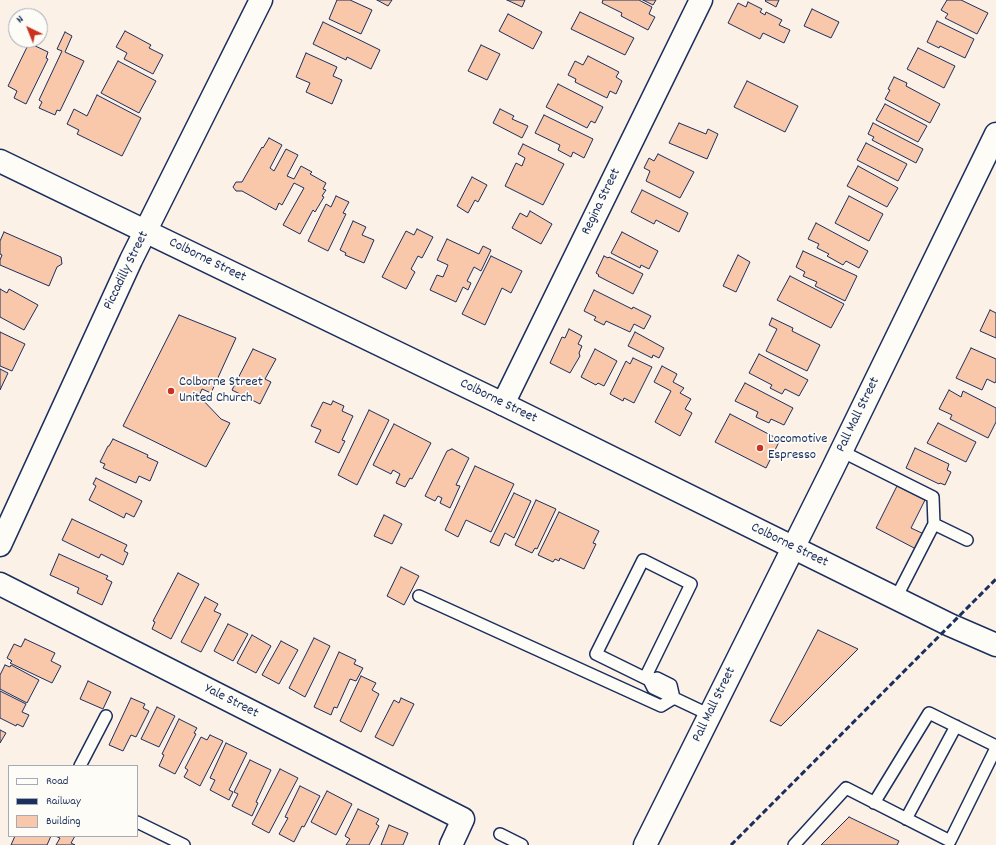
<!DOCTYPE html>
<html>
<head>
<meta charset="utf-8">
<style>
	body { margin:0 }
	#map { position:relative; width:996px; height:845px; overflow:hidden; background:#fcf1e7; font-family:Dekko,sans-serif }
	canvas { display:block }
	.legend { position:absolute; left:8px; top:765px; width:130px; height:72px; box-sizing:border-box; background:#fdfcf7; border:1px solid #a3aaba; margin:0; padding:5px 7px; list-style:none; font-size:12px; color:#1b2f5e }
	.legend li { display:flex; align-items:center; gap:8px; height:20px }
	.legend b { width:20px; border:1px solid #a3aaba }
	.north { position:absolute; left:8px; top:8px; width:40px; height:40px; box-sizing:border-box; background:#fdfcf7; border:1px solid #a3aaba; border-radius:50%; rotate:317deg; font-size:11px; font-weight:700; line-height:16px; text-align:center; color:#1b2f5e }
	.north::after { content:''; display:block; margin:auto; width:14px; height:18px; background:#c8321e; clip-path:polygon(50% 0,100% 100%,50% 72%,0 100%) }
</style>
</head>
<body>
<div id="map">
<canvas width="996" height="845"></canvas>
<ul class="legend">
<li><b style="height:5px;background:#fdfcf7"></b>Road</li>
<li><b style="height:5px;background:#1b2f5e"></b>Railway</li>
<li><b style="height:11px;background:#f9c7a9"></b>Building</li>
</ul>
<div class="north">N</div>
</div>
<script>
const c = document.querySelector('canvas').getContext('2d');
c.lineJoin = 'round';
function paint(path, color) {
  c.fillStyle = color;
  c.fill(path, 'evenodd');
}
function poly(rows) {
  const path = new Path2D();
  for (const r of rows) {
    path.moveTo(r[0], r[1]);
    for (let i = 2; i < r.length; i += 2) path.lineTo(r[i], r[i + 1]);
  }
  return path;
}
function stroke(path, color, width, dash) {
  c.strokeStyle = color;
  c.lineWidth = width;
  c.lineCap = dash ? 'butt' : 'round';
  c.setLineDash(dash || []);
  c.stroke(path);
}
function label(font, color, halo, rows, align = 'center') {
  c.font = font + ' Dekko,sans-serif';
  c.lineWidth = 3.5;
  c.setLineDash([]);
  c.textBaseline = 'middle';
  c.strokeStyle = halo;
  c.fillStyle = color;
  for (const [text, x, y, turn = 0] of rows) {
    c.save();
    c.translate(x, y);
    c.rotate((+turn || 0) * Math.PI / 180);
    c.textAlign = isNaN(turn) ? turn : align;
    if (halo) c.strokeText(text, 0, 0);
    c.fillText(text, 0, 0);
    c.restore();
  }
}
const building = poly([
	[337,0,350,0,372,10,361,34,329,19,337,0],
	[377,0,392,0,388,6,377,0],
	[507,0,525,0,522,7,507,0],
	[603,0,639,0,652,7,649,14,655,17,648,30,621,16,622,13,602,3,603,0],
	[643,0,656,0,653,5,643,0],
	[766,0,779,0,776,7,765,1,766,0],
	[947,0,961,0,988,13,977,34,945,18,948,14,941,10,947,0],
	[748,2,762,9,760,12,765,15,766,12,782,20,779,25,790,30,784,43,763,33,760,39,728,23,738,3,746,7,748,2],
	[812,9,839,22,831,38,804,26,812,9],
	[580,12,634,38,625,55,571,29,580,12],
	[508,14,542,32,533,49,499,31,508,14],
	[937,21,974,39,965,58,940,46,939,48,927,42,937,21],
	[323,22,380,50,371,69,347,57,346,60,313,44,323,22],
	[125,31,151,45,149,48,163,55,153,74,124,59,127,53,116,47,125,31],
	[65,32,72,36,65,52,84,61,60,111,57,110,55,115,39,108,42,102,39,100,62,51,57,49,65,32],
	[29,43,48,52,46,58,48,59,26,104,14,98,17,91,8,86,29,43],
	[481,45,500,54,487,80,468,71,481,45],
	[918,48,955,66,944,88,907,69,918,48],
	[306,53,337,67,333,76,342,80,332,104,306,92,310,83,296,77,306,53],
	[588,56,619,72,616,77,622,81,616,94,610,91,607,98,575,82,576,79,568,75,575,61,583,65,588,56],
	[118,61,156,81,139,113,101,93,118,61],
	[894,77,907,83,906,86,940,104,930,123,885,99,890,90,888,89,894,77],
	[747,81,798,106,785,132,734,107,747,81],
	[558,84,603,107,595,123,591,121,587,128,546,107,558,84],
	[97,95,141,118,122,156,77,134,79,130,67,124,74,109,87,116,97,95],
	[885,104,927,126,918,142,876,120,885,104],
	[500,109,514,116,512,119,528,126,522,138,493,123,500,109],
	[544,115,593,139,584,158,573,152,571,157,558,150,560,145,535,133,544,115],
	[679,123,706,134,708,129,718,134,707,159,669,143,679,123],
	[873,123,923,149,916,163,872,140,874,137,868,134,873,123],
	[269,138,282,145,270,168,274,171,286,149,298,155,287,176,294,179,301,166,312,172,310,174,326,183,323,189,326,190,322,196,324,197,315,212,313,210,300,234,283,225,304,188,294,183,282,205,279,203,276,210,242,191,236,191,233,187,236,182,242,182,262,147,263,148,269,138],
	[866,143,907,164,898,181,857,160,866,143],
	[523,144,564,164,543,205,505,186,516,163,522,166,525,158,518,154,523,144],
	[658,154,694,172,680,198,646,181,650,171,644,168,649,158,654,161,658,154],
	[858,166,898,188,887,207,847,186,858,166],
	[472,177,487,185,478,202,475,200,468,213,457,206,472,177],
	[642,190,688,213,679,232,656,220,654,224,631,212,642,190],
	[336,196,349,202,343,213,346,214,328,251,308,241,326,204,331,207,336,196],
	[849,196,883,214,869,241,835,223,849,196],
	[530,211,552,224,541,244,512,228,520,213,527,217,530,211],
	[353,221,366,227,362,235,374,240,364,263,345,255,346,253,340,250,353,221],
	[816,223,868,251,859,268,846,261,843,265,827,256,829,254,817,248,819,244,808,239,816,223],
	[417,229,433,237,422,258,418,256,411,269,415,272,406,289,382,277,406,231,414,235,417,229],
	[4,232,61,257,62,264,57,267,49,286,0,265,0,260,2,255,0,254,0,241,4,232],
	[622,232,658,251,649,269,641,265,640,268,611,253,622,232],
	[447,239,479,254,483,246,491,250,481,271,474,267,467,281,471,283,468,290,463,287,456,302,430,290,437,275,443,277,448,265,437,260,447,239],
	[803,251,857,276,845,301,815,286,817,282,803,276,805,272,796,267,803,251],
	[738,255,750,262,736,292,723,286,738,255],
	[491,256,522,271,511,293,502,288,485,325,462,314,491,256],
	[604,256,608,258,609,257,643,274,633,294,598,276,599,275,596,273,604,256],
	[790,276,844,304,831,328,777,300,790,276],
	[0,289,7,293,9,289,38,305,24,330,0,317,0,289],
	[594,290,632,309,633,307,651,316,644,329,634,324,630,332,606,321,604,325,594,320,596,317,584,311,594,290],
	[990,310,996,313,996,338,980,331,990,310],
	[179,315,236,338,211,393,202,389,199,396,221,419,230,423,206,467,123,426,179,315],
	[772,318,793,328,792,331,820,345,807,371,766,351,777,329,769,325,772,318],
	[569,329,582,336,578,344,582,346,579,353,580,356,570,373,550,363,562,337,565,338,569,329],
	[0,332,25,344,12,371,0,366,0,332],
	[635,332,664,348,659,358,653,355,652,358,628,346,635,332],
	[971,348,996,359,996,381,995,383,987,379,982,390,956,378,971,348],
	[253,349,276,359,265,379,271,382,260,404,232,390,253,349],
	[595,349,617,361,604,386,598,383,596,385,581,377,595,349],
	[759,354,808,380,799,396,785,389,782,394,770,388,772,385,749,373,759,354],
	[633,358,652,367,634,403,624,398,623,401,610,394,626,361,630,364,633,358],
	[662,366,677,374,673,382,684,388,680,393,691,399,685,409,692,413,680,436,655,422,671,391,654,382,662,366],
	[0,369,8,373,0,390,0,369],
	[745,383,793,408,784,425,771,419,769,423,756,417,758,412,735,401,745,383],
	[949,390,961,397,963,391,996,408,996,422,988,438,950,419,952,415,939,409,949,390],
	[333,401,344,406,342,411,353,416,342,440,345,441,339,453,315,442,321,430,311,426,323,402,331,405,333,401],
	[369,410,389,420,357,485,338,475,369,410],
	[730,414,780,440,766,468,715,442,730,414],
	[938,423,976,442,966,462,927,443,938,423],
	[394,424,431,443,412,479,410,478,405,487,396,483,400,474,393,470,391,474,373,465,394,424],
	[113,439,148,455,147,457,158,462,150,481,139,476,136,483,103,468,105,464,100,462,108,446,109,446,113,439],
	[915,448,949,464,947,470,951,472,945,485,940,483,939,484,906,468,915,448],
	[452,449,469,458,456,485,460,486,450,508,440,503,442,498,438,496,435,501,425,496,447,451,452,449],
	[475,466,514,484,491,532,466,520,458,537,445,530,475,466],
	[96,478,142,501,134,517,126,513,124,518,89,500,96,486,93,484,96,478],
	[897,486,925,500,911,528,924,534,916,549,876,528,897,486],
	[514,493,531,501,514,538,505,533,499,546,490,542,514,493],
	[536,500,556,509,537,549,535,548,532,553,515,545,536,500],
	[559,512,599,531,593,543,596,544,584,569,562,559,560,558,559,561,555,559,553,562,538,555,559,512],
	[384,515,402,524,392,544,374,536,384,515],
	[72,519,127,545,124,551,128,553,123,565,101,554,99,558,62,540,72,519],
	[59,554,108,576,106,579,112,582,102,605,77,593,79,588,50,575,59,554],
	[401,567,419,576,404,605,387,596,401,567],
	[178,573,199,584,171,639,152,629,155,622,153,621,178,573],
	[205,597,218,604,214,611,221,614,201,652,181,642,205,597],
	[228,624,248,634,233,661,214,651,228,624],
	[818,630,858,649,781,726,770,721,818,630],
	[252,635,271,646,256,673,237,663,252,635],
	[314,638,330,646,305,697,289,688,314,638],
	[25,639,55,653,51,661,61,666,52,683,10,663,12,661,7,658,14,644,21,647,25,639],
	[281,641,298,650,279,684,262,675,281,641],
	[339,652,356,660,354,664,363,668,356,681,350,679,337,708,334,707,331,715,314,707,339,652],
	[5,665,10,667,11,665,39,680,27,703,0,689,0,675,5,665],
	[361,676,376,683,372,690,379,694,361,732,340,721,361,676],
	[88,681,111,692,103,709,80,699,88,681],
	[0,691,26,704,22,712,29,715,23,727,17,724,16,726,0,718,0,691],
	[131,698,145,704,143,708,149,711,136,737,131,735,123,751,109,745,131,698],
	[401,698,414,704,393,746,375,737,394,700,399,703,401,698],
	[157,707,175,716,159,747,141,739,157,707],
	[179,719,197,728,194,733,196,734,175,774,159,766,164,755,162,754,179,719],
	[0,730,6,733,0,743,0,730],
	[210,735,223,741,200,786,184,777,188,770,185,768,201,737,207,740,210,735],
	[226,743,247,753,229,790,233,792,229,800,210,790,215,780,210,778,226,743],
	[250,760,271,770,256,802,258,803,252,816,232,806,238,794,234,792,250,760],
	[280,769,298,778,269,833,252,824,280,769],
	[300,786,320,796,304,827,302,826,294,842,279,834,288,818,285,817,300,786],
	[327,791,352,804,336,835,311,822,327,791],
	[358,809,379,819,376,824,379,826,369,845,346,845,350,839,345,836,358,809],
	[849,817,899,841,897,845,821,845,849,817],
	[389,825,408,833,403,845,381,845,389,825],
	[15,836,51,836,47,845,11,845,15,836],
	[55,836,75,836,71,843,75,845,56,845,60,838,55,836]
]);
paint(building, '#f9c7a9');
stroke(building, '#1b2f5e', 1);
const lane = poly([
	[841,451,933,497,934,524],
	[419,596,661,706,674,698],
	[896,598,934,524,967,540],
	[645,678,691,584,643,560,596,654,649,680],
	[674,698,671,685,657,678,649,680,653,688,710,715],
	[80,766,106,716],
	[874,803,929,713,996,746],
	[906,819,956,726],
	[137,822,184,845],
	[500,834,522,845],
	[794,845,846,788,950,841,996,748]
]);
const street = poly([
	[503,404,701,0],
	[0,545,131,260,261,0],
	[0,584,463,819,451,845],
	[645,845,833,468,996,134]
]);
const secondary = poly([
	[0,161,503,404,950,625,996,645]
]);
stroke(lane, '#1b2f5e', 14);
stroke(street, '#1b2f5e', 25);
stroke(secondary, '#1b2f5e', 25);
stroke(lane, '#fdfcf7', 11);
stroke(street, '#fdfcf7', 22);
stroke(secondary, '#fdfcf7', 22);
stroke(poly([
	[731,845,996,579]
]), '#1b2f5e', 3, [6, 3]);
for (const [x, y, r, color] of [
	[171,391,4,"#c8321e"],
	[760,448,4,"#c8321e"]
]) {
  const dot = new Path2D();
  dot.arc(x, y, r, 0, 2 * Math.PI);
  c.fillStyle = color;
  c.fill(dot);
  stroke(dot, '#fdfcf7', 1.5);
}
label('14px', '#1b2f5e', '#fdfcf7', [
	["Regina Street",602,202,-64],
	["Colborne Street",207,261,26],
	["Piccadilly Street",127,271,-64],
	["Colborne Street",498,402,26],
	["Pall Mall Street",859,415,-64],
	["Colborne Street",789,546,26],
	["Yale Street",231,702,27],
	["Pall Mall Street",715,705,-64]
]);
label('14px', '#1b2f5e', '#fdfcf7', [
	["Colborne Street",179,383],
	["United Church",179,399],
	["Locomotive",768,440],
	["Espresso",768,456]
], 'left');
</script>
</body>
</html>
